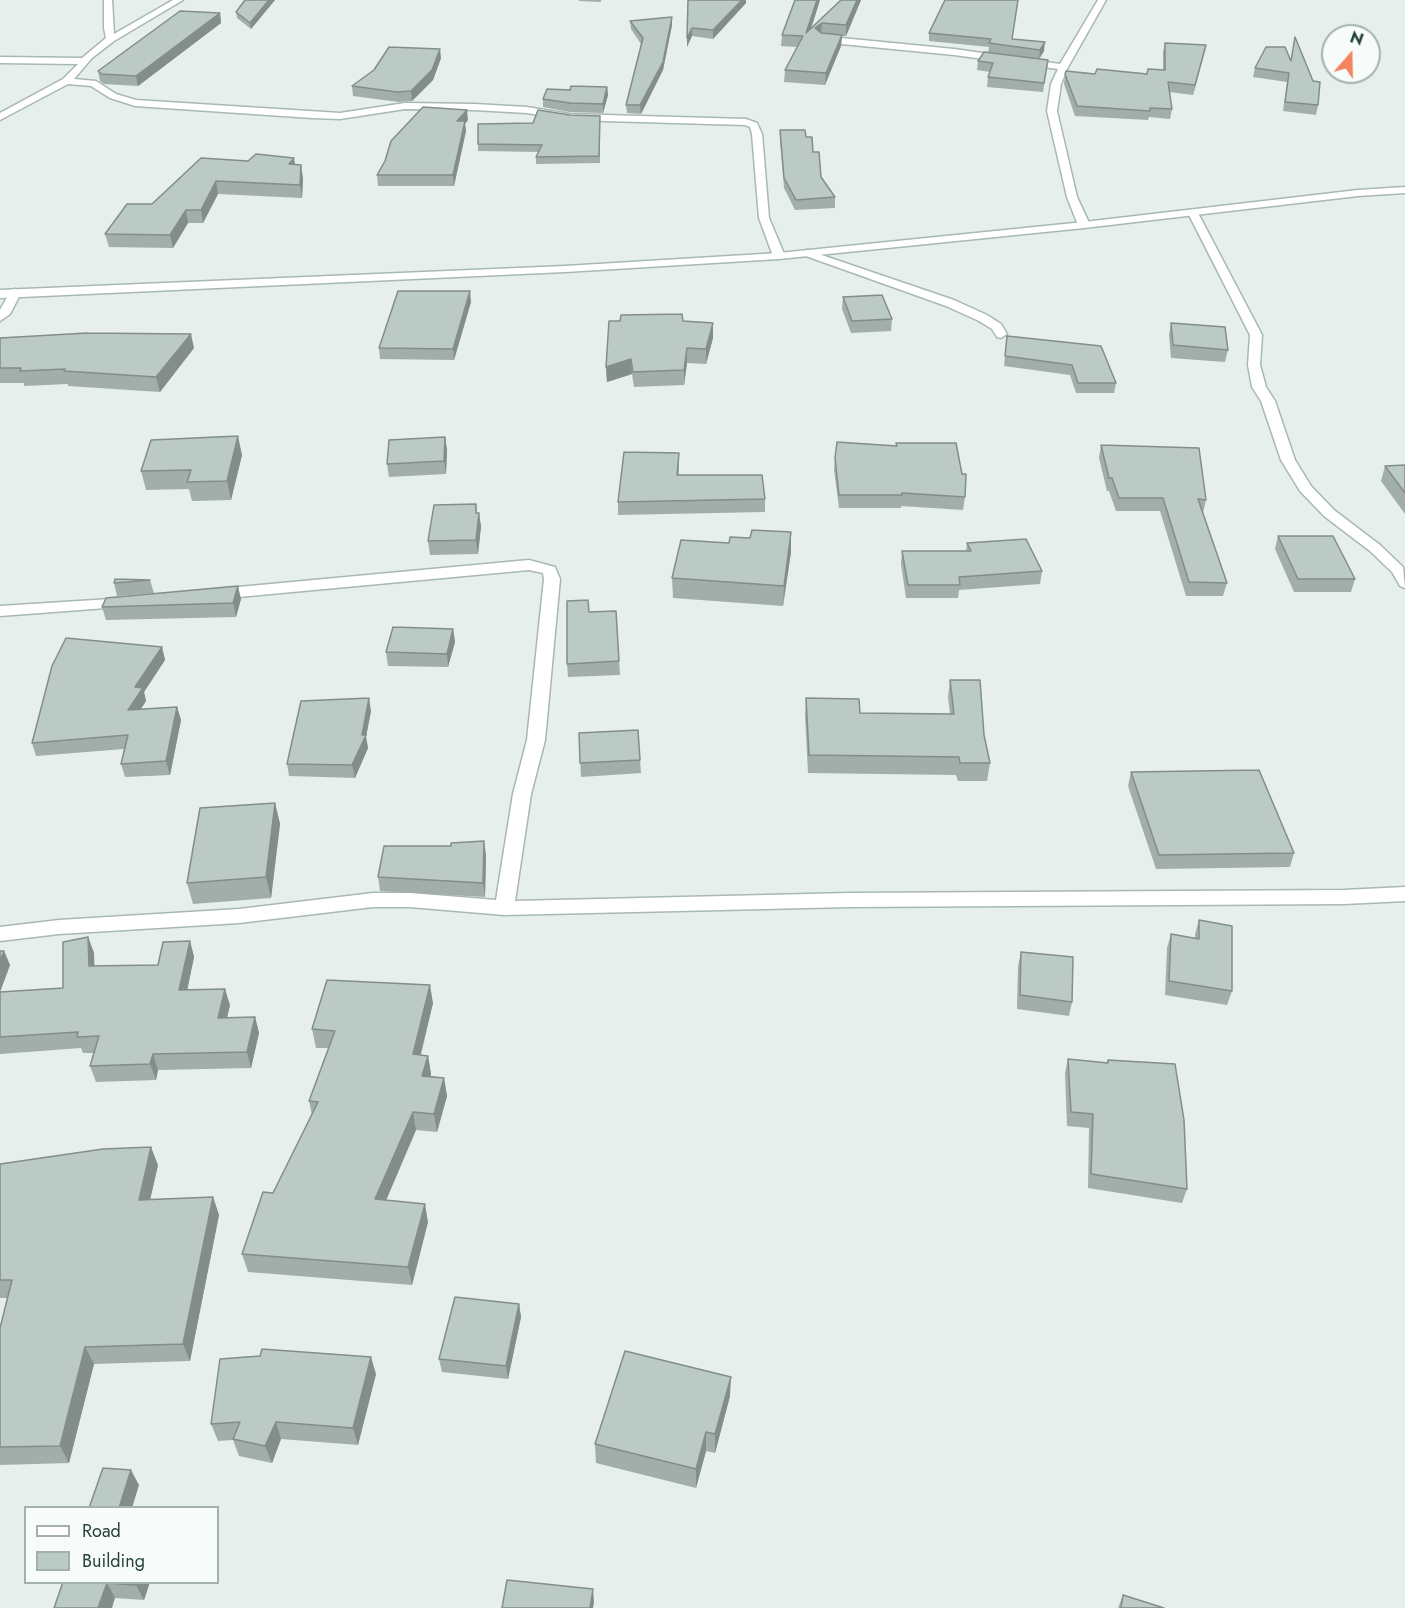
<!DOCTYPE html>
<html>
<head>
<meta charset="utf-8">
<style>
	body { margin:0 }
	#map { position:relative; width:1405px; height:1608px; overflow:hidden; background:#e6efeb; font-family:Jost,sans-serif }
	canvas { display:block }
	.legend { position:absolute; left:24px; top:1506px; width:195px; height:78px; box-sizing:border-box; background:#f7fbf9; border:2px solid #a3b1ad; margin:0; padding:8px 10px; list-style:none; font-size:18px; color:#24423a }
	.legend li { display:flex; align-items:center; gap:12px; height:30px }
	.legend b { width:30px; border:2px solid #a3b1ad }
	.north { position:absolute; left:1321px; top:24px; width:60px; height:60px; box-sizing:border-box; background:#f7fbf9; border:2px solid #a3b1ad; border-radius:50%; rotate:20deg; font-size:16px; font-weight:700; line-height:24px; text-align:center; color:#24423a }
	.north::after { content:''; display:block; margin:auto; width:21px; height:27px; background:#f4845f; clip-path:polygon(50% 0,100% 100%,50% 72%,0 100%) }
</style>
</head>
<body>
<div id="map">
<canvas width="1405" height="1608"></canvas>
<ul class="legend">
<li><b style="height:8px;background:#fff"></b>Road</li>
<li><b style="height:16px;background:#bbcac4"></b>Building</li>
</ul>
<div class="north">N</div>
</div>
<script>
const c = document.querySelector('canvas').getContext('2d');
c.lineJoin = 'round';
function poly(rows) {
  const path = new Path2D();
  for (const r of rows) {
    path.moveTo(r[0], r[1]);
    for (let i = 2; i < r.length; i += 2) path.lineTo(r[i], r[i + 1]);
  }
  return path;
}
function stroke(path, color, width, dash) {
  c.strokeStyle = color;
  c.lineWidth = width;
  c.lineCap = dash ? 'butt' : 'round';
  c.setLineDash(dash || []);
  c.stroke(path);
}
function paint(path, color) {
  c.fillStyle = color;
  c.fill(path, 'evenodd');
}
const minor = poly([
	[104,0,112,0,114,34,173,0,183,0,114,41,92,58,74,79,96,81,116,94,136,100,340,113,405,103,474,104,527,107,570,114,746,119,757,123,762,134,769,218,785,256,779,259,773,256,759,218,752,134,750,127,745,125,570,120,527,113,474,110,405,109,340,119,312,118,135,106,110,98,91,86,68,84,0,120,0,113,63,79,78,64,0,63,0,57,82,58,106,38,104,28,104,0],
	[1098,0,1106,0,1068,67,1061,84,1057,111,1077,197,1090,225,1084,228,1078,225,1067,197,1047,111,1051,84,1058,69,954,55,821,42,817,39,821,36,954,49,1060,64,1098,0],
	[1193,210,1198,213,1262,335,1260,365,1266,387,1275,401,1295,460,1311,486,1334,510,1380,545,1403,567,1405,588,1400,586,1392,572,1370,551,1324,516,1300,491,1281,460,1261,401,1252,387,1248,365,1250,335,1188,213,1193,210],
	[807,250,954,300,987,315,1001,324,1007,334,1001,338,997,337,992,329,979,321,946,306,803,255,801,253,807,250],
	[15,289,21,293,10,314,0,321,0,310,11,290,15,289],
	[529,560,555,567,560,579,545,740,531,794,515,901,850,893,1344,890,1405,887,1405,901,1344,904,850,907,504,915,410,907,373,907,239,923,59,934,0,941,0,927,59,920,239,909,373,893,410,893,496,900,513,794,527,740,544,579,543,573,529,570,217,599,209,594,217,589,529,560],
	[127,598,133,600,135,603,133,606,0,616,0,606,127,598]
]);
const tertiary = poly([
	[1405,187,1405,193,1358,196,1084,228,779,259,565,272,0,298,0,290,565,266,779,253,1084,222,1358,190,1405,187]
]);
stroke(minor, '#a8b8b2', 3);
stroke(tertiary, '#a8b8b2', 3);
paint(minor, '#fff');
paint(tertiary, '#fff');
paint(poly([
	[245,0,275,0,251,29,237,18,236,12],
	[579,0,601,0,601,2,579,1],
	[688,0,746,0,746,3,713,39,692,36,687,47],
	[820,0,811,29,861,0,846,36,842,36,841,46,825,85,784,82,785,70,797,47,781,46,782,35],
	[220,13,221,23,138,86,104,84,100,81,98,71],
	[672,17,672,25,663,70,641,114,627,113,626,105,641,44,631,29,630,21],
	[929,33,1013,39,1044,51,1039,59,988,52,989,47,929,41],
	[1295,37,1318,105,1316,115,1283,111,1287,82,1253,77,1255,68,1291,60],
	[1165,43,1206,45,1193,95,1169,92,1172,109,1170,119,1149,117,1148,120,1075,116,1064,84,1065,74,1147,74,1163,70,1163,52],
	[441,58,433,80,412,101,399,102,353,96,352,86],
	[1048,60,1043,92,987,87,988,77,990,72,977,70,978,61],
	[607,87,608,95,603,113,570,112,543,107,543,99,570,90],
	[468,120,465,124,466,131,454,186,378,186,377,175],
	[533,123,600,123,600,163,536,164,536,157,539,152,478,151,478,144],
	[780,130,806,137,821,177,835,197,835,208,795,210,784,188,780,140],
	[201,158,295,165,303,178,302,198,218,194,203,223,188,223,173,248,109,247,105,234,152,204],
	[843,297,892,319,891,331,851,333,842,309],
	[471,302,454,360,380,359,379,348],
	[713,323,713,338,706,364,687,363,684,385,634,387,632,374,607,382,606,367],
	[1171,323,1228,350,1225,362,1171,358,1169,335],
	[1007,336,1116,383,1114,393,1076,393,1070,375,1004,366],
	[0,338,194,348,160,392,68,386,68,384,24,386,24,383,0,383],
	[445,437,447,450,446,474,389,477,387,464],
	[896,443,965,497,963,510,901,506,901,508,839,508,834,470,835,458,896,446],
	[1101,445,1206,500,1203,513,1202,513,1227,583,1223,596,1186,596,1160,511,1116,511,1109,491,1107,491,1099,458],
	[679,453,679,475,765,499,765,512,618,515,618,502],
	[242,455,231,500,192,501,189,489,146,490,141,471],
	[1405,465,1405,514,1381,481,1385,466],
	[476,504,477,513,481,526,478,554,430,555,428,541],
	[1278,536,1355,579,1351,592,1294,592,1275,549],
	[750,538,791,552,783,606,673,598,672,578,729,543],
	[967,543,1042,571,1040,584,959,590,958,598,906,598,901,564,902,551,966,551],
	[150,580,154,593,117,596,114,583],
	[241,599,236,617,106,620,102,607],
	[616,611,620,675,568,677,567,664,589,612],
	[453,629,455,642,448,667,388,666,386,652],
	[162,647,165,660,144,692,146,701,141,709,177,707,181,720,170,775,125,777,121,764,124,749,36,756,32,743],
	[950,680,984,735,990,763,987,781,958,781,956,775,808,773,805,716,806,698,860,713,950,714,948,697],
	[371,711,366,737,368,748,355,778,289,776,287,764],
	[579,733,640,760,641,773,581,777],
	[1131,772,1294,853,1290,867,1156,869,1128,786],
	[275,803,280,824,271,898,193,904,187,883],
	[451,846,486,855,485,897,380,891,378,877],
	[1199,920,1232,991,1227,1005,1165,995,1167,948,1171,934,1195,938,1195,934],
	[88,937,94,953,94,966,158,965,190,941,194,957,187,990,230,1005,227,1018,255,1017,259,1033,251,1068,158,1070,156,1080,96,1082,90,1066,94,1053,83,1053,81,1048,0,1054,0,951,4,951,10,965,0,992,63,988],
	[1021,952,1072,1002,1069,1016,1017,1009,1018,966],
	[433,1003,421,1055,428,1056,431,1074,431,1076,444,1078,447,1096,437,1132,416,1130,386,1200,428,1222,412,1285,248,1272,242,1254,312,1115,309,1101,328,1048,316,1048,312,1029],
	[1068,1059,1107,1063,1108,1060,1187,1189,1182,1203,1088,1188,1089,1128,1067,1126,1065,1073],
	[0,1164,158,1165,150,1200,213,1197,219,1215,190,1361,94,1364,69,1463,0,1465,0,1328,7,1298,0,1298],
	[519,1304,521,1317,508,1379,442,1372,439,1359],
	[376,1374,358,1445,281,1439,272,1463,239,1456,233,1440,218,1441,211,1424],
	[730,1396,715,1453,706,1451,696,1488,596,1463,595,1444],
	[63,1582,150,1582,144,1600,115,1598],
	[1123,1595,1164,1608,1118,1608]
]), '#a1aea9');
paint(poly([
	[269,0,275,0,251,29,250,23],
	[742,0,746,0,746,3,713,39,713,30],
	[817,0,820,0,806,44,806,33],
	[857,0,861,0,846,36,846,25],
	[220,13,221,23,138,86,136,76],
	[672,17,672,25,663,70,641,114,640,105],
	[822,23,821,34,815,28],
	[692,28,692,36,687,47,687,38],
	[842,35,841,46,825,85,826,73],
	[1045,42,1044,51,1039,59,1040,50],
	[1206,45,1204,54,1193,95,1195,85],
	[440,49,441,58,433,80,412,101,411,91],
	[607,87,608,95,603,113,603,104],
	[467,110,468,120,465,124,466,131,454,186,453,175,457,121],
	[294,158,296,170,289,164],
	[301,165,303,178,302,198,300,185],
	[216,181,218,194,203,223,201,210],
	[186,210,188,223,173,248,170,235],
	[470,291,471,302,454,360,453,349],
	[713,323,713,338,706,364,706,349],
	[191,334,194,348,160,392,156,377],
	[687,348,687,363,684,385,684,370],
	[631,359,632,374,607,382,606,367],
	[238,436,242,455,231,500,227,481],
	[445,437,447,450,446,474,444,461],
	[479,513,481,526,478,554,476,540],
	[791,532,791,552,783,606,784,586],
	[238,586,241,599,236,617,233,603],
	[453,629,455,642,448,667,447,654],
	[162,647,165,660,144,692,146,701,132,723,128,710,135,687],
	[369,698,371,711,366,737,368,748,355,778,352,765,362,735],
	[177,707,181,720,170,775,166,761],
	[275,803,280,824,271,898,266,877],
	[484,841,486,855,485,897,483,883],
	[88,937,94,953,95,982,89,966],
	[190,941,194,957,184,1006,179,990],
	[4,951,10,965,0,992,0,962],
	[430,985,433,1003,416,1072,413,1054],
	[225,989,230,1005,223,1034,218,1018],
	[255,1017,259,1033,251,1068,247,1052],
	[153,1054,158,1070,156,1080,150,1064],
	[428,1056,431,1074,425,1094,422,1076],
	[444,1078,447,1096,437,1132,434,1114],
	[413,1112,416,1130,379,1217,375,1199],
	[151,1147,158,1165,146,1218,139,1200],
	[213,1197,219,1215,190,1361,183,1344],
	[425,1204,428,1222,412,1285,408,1267],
	[519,1304,521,1317,508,1379,506,1366],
	[85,1347,94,1364,69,1463,60,1446],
	[371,1357,376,1374,358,1445,353,1428],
	[731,1377,730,1396,715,1453,715,1434],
	[276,1422,281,1439,272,1463,265,1446],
	[706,1432,706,1451,696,1488,696,1469],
	[131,1470,139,1485,132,1508,119,1508],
	[137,1582,150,1582,144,1600,136,1585],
	[107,1583,115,1598,112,1608,98,1608],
	[593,1589,594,1602,593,1608,590,1608]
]), '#838d89');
const building = poly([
	[245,0,269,0,250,23,236,12,245,0],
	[688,0,742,0,713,30,692,28,687,38,688,0],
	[795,0,817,0,806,33,841,0,857,0,846,25,822,23,815,28,821,33,842,35,826,73,785,70,803,36,782,35,795,0],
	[945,0,1018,0,1012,39,1045,42,1040,50,989,43,991,39,929,33,945,0],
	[180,11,220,13,136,76,102,74,98,71,180,11],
	[672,17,663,62,640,105,626,105,643,38,630,21,672,17],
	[1295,37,1313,81,1320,82,1318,105,1285,102,1289,73,1255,68,1266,47,1285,47,1291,61,1295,37],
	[1165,43,1206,45,1195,85,1168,82,1172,109,1150,108,1150,111,1077,106,1065,74,1066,71,1095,74,1097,69,1147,74,1148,69,1165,70,1165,43],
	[389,47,440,49,432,70,411,91,397,92,352,86,374,70,389,47],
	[984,52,1048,60,1044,83,988,77,993,63,978,61,984,52],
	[571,86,607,87,603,104,570,103,543,99,547,89,570,90,571,86],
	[423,107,467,110,457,121,465,121,453,175,377,175,385,161,391,141,423,107],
	[538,110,570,115,600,116,599,156,536,157,542,145,478,144,478,124,533,123,538,110],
	[780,130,805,130,806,137,812,137,813,152,819,152,821,177,835,197,796,200,784,178,780,130],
	[256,154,294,158,289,164,301,165,300,185,216,181,201,210,186,210,170,235,105,234,127,204,152,204,201,158,248,161,256,154],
	[398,291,470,291,453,349,379,348,398,291],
	[882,295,892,319,852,321,843,297,882,295],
	[682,314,683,321,713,323,706,349,687,348,684,370,633,372,631,359,606,367,609,321,620,321,621,315,682,314],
	[1171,323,1225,327,1228,350,1173,345,1171,323],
	[87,333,191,334,156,377,64,371,65,369,20,371,21,368,0,368,0,338,87,333],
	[1007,336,1101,346,1116,383,1078,383,1072,365,1005,356,1007,336],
	[238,436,227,481,187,482,191,470,141,471,151,440,238,436],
	[445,437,444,461,387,464,389,440,445,437],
	[837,442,897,446,896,443,956,443,962,474,966,474,965,497,902,493,902,495,839,495,835,458,837,442],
	[1101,445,1199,448,1206,500,1198,499,1227,583,1189,582,1163,498,1119,498,1112,478,1109,478,1101,445],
	[624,452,679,453,677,475,762,475,765,499,618,502,624,452],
	[1405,465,1405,493,1385,466,1405,465],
	[476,504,476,513,479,513,476,540,428,541,434,505,476,504],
	[752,530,791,532,784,586,672,578,681,540,729,543,730,537,750,538,752,530],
	[1278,536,1333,536,1355,579,1298,579,1278,536],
	[1026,539,1042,571,959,577,960,585,908,585,902,551,971,551,967,543,1026,539],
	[115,579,150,580,114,583,115,579],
	[238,586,233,603,102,607,106,598,238,586],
	[588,600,589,612,616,611,619,661,567,664,567,601,588,600],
	[393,627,453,629,447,654,386,652,393,627],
	[66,638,162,647,135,687,143,688,128,710,177,707,166,761,121,764,128,735,32,743,52,666,66,638],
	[950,680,980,680,984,735,990,763,960,763,959,757,809,755,806,698,859,699,860,713,954,714,950,680],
	[369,698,362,735,366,735,352,765,287,764,301,701,369,698],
	[638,730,640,760,580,763,579,733,638,730],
	[1259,770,1294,853,1159,855,1131,772,1259,770],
	[275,803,266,877,187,883,200,808,275,803],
	[484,841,483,883,378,877,384,846,451,846,451,843,484,841],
	[1199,920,1232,926,1232,991,1169,981,1171,934,1199,939,1199,920],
	[88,937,89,966,158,965,163,942,190,941,179,990,225,989,218,1018,255,1017,247,1052,153,1054,150,1064,90,1066,99,1036,77,1037,78,1032,0,1037,0,992,63,988,63,942,88,937],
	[0,951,4,951,0,962,0,951],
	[1021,952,1073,957,1072,1002,1020,995,1021,952],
	[327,980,430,985,413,1054,428,1056,422,1076,444,1078,434,1114,413,1112,375,1199,425,1204,408,1267,242,1254,263,1192,273,1193,318,1102,309,1101,335,1031,312,1029,327,980],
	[1068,1059,1108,1063,1108,1060,1175,1064,1184,1120,1187,1189,1091,1174,1093,1114,1071,1112,1068,1059],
	[151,1147,139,1200,213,1197,183,1344,85,1347,60,1446,0,1447,0,1328,12,1280,0,1280,0,1164,103,1149,151,1147],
	[455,1297,519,1304,506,1366,439,1359,455,1297],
	[262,1349,371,1357,353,1428,276,1422,265,1446,233,1439,240,1422,211,1424,220,1359,260,1356,262,1349],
	[625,1351,731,1377,715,1434,706,1432,696,1469,595,1444,625,1351],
	[103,1468,131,1470,119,1508,89,1508,103,1468],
	[507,1580,593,1589,590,1608,502,1608,507,1580],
	[63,1582,137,1582,136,1585,107,1583,98,1608,54,1608,63,1582],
	[1123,1595,1164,1608,1121,1608,1123,1595]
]);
paint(building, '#bbcac4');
stroke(building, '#838d89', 1.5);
</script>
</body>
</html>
